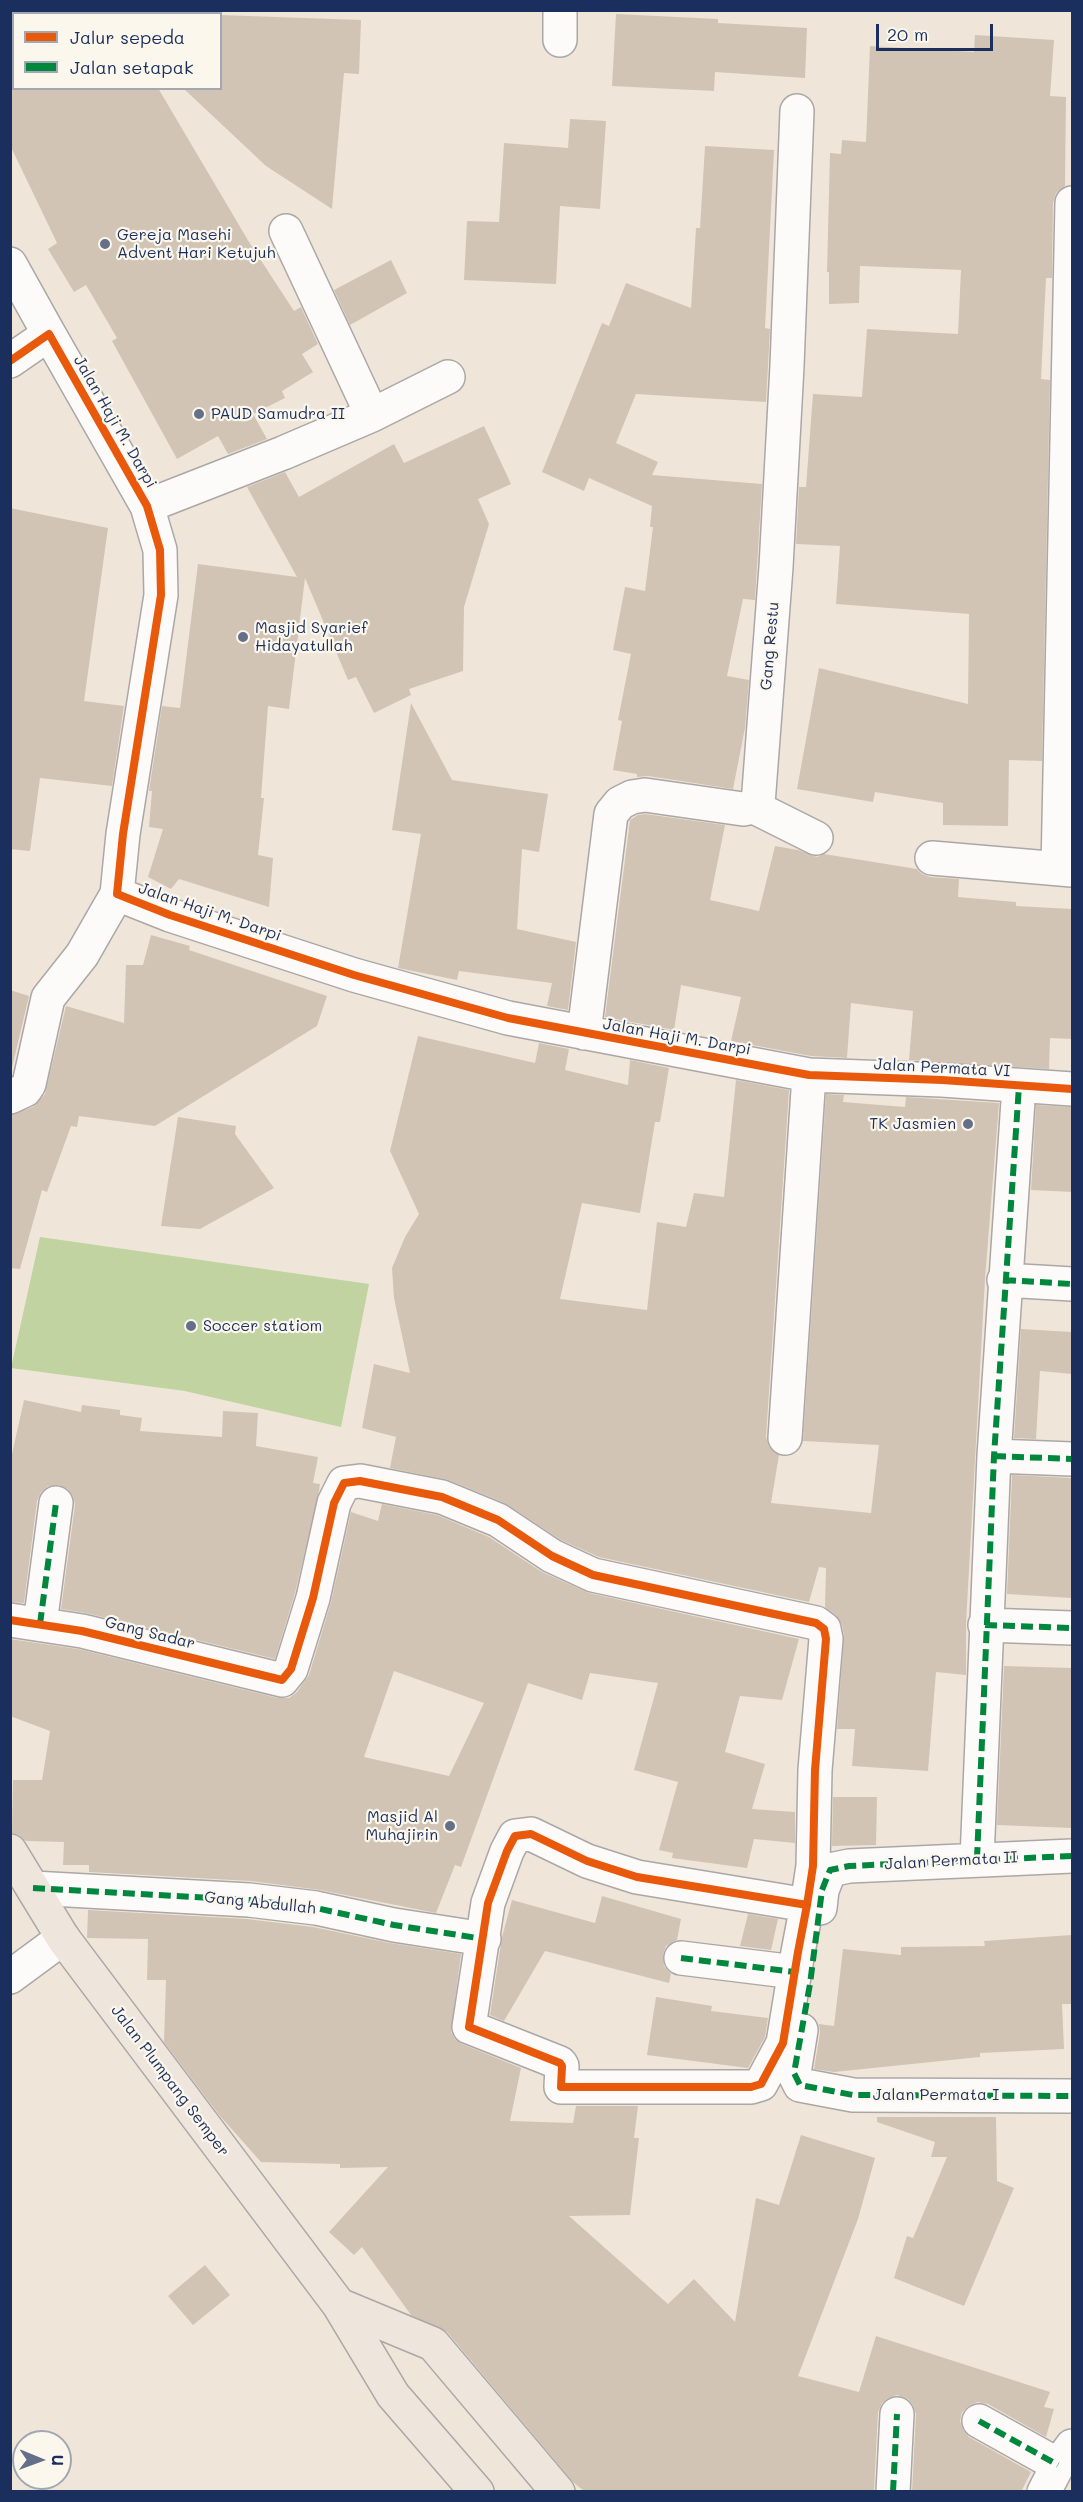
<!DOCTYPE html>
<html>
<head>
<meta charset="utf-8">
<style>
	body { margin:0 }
	#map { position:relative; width:1083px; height:2502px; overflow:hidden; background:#efe6d9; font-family:Mali,sans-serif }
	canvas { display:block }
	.frame { position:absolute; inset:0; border:12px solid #1b2f5e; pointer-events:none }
	.legend { position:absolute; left:12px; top:12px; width:210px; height:78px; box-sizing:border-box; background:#fbf7ec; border:2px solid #a1a7b3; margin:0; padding:8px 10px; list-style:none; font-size:18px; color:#1b2f5e }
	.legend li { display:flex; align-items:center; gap:12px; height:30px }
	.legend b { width:30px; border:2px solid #a1a7b3 }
	.north { position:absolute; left:12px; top:2430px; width:60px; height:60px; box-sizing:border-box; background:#fbf7ec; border:2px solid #a1a7b3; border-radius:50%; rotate:91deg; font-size:16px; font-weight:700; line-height:24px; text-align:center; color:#1b2f5e }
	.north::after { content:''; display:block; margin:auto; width:21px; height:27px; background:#656f89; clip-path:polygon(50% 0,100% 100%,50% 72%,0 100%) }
	.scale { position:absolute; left:876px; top:24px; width:117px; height:27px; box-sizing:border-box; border:3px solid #1b2f5e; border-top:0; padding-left:8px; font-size:18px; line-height:21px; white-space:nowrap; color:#1b2f5e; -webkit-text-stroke:4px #fbf7ec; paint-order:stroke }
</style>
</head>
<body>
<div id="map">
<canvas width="1083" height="2502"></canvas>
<div class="frame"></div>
<ul class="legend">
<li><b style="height:8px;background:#e8590c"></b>Jalur sepeda</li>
<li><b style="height:8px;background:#00873e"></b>Jalan setapak</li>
</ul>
<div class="north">U</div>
<div class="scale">20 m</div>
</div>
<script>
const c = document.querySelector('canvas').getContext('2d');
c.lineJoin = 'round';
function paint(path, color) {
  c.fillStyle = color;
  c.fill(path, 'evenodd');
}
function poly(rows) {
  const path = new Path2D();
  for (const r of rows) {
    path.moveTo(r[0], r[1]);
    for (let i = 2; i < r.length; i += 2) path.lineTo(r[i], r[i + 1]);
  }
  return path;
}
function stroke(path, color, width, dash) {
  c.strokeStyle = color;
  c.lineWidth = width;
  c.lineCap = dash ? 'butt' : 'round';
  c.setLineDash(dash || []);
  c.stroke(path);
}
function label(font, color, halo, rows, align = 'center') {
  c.font = font + ' Mali,sans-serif';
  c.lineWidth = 4.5;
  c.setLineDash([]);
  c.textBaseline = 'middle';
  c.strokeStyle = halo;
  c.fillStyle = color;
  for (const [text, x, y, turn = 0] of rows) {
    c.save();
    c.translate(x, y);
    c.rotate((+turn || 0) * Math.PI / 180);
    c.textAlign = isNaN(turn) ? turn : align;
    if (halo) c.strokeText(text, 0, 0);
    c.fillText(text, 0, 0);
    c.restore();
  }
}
paint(poly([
	[40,1237,369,1284,341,1427,185,1391,11,1368]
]), '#c0d3a0');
paint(poly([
	[616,14,718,19,718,23,807,28,805,78,715,72,714,91,612,86],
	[220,15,361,20,359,74,344,73,332,209,266,166,183,88,220,88],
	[975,35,1054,40,1050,96,1066,97,1065,186,1056,193,1053,203,1052,278,1046,278,1041,379,1050,380,1042,761,1009,760,1008,826,943,825,943,803,875,792,873,802,797,789,819,668,968,704,969,614,836,604,840,546,796,544,799,487,806,487,813,394,862,397,867,329,958,334,961,270,860,266,859,303,829,304,829,272,827,272,830,153,841,154,842,140,866,142,870,46,974,52],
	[10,88,158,88,249,242,294,311,301,307,318,344,302,354,313,372,282,391,285,398,253,414,267,439,228,454,218,436,177,459,112,341,117,338,86,285,74,292,48,249,57,243,10,145],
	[570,119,606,121,600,209,560,206,556,284,464,280,467,221,499,222,504,143,568,148],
	[705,146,774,150,765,328,770,329,766,402,636,394,616,443,658,462,652,475,762,484,755,600,743,599,727,676,749,680,745,728,733,789,648,776,637,777,637,774,613,770,622,721,618,720,631,654,613,650,625,587,645,591,653,527,650,527,652,506,589,478,584,491,542,472,602,323,609,326,626,283,691,308,696,228,700,228],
	[391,260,407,293,350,325,334,290],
	[484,426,511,484,478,499,489,524,464,607,463,671,409,689,411,695,374,713,356,677,348,680,305,578,289,709,268,706,261,798,264,798,258,855,273,858,269,907,179,879,171,889,148,877,163,829,149,827,152,791,149,791,162,706,180,708,198,564,297,577,247,487,285,472,299,497,394,444,404,463],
	[10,508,108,528,84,701,124,706,112,786,40,778,30,851,10,849],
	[411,703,452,780,548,794,539,852,522,849,517,929,576,942,568,1010,547,1006,552,983,459,971,457,980,398,968,421,834,392,830],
	[645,814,725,825,710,900,759,911,775,846,798,850,817,857,824,854,917,869,922,874,930,877,959,879,958,897,1016,902,1016,906,1072,909,1072,1039,1050,1038,1049,1069,909,1060,913,1011,851,1003,847,1058,811,1056,731,1041,741,997,681,985,674,1030,605,1017,630,820,638,815],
	[151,935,190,946,189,950,327,996,317,1026,155,1126,79,1116,77,1127,71,1126,47,1192,42,1190,20,1269,10,1268,10,1115,33,1107,45,1094,66,1006,124,1023,126,965,143,965],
	[10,990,29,996,10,1076],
	[418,1036,535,1063,539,1043,569,1049,565,1070,628,1085,630,1060,669,1068,660,1122,655,1122,640,1213,582,1203,560,1299,647,1310,657,1222,686,1227,694,1193,724,1197,736,1080,789,1090,766,1437,769,1447,779,1455,771,1503,871,1513,879,1445,803,1441,826,1094,844,1095,843,1102,905,1107,906,1097,999,1103,985,1279,966,1624,966,1675,936,1672,928,1771,852,1766,855,1729,837,1729,844,1636,842,1625,836,1615,825,1607,826,1568,819,1567,809,1602,599,1557,561,1540,505,1503,449,1480,390,1468,396,1437,362,1428,374,1364,410,1373,394,1298,392,1268,405,1237,419,1214,390,1151],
	[1036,1105,1072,1107,1072,1192,1031,1190],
	[178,1117,236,1126,235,1134,274,1188,200,1229,161,1226],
	[1021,1329,1072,1332,1072,1374,1040,1371,1036,1439,1014,1438],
	[24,1400,81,1412,82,1405,120,1410,120,1415,142,1418,140,1431,222,1437,223,1411,258,1413,256,1446,318,1457,313,1483,320,1484,319,1491,295,1593,275,1659,86,1613,61,1609,75,1505,73,1496,68,1489,59,1485,48,1486,41,1492,37,1501,24,1603,10,1602,10,1463],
	[1012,1475,1072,1478,1072,1598,1007,1594],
	[382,1504,437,1515,489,1537,542,1572,589,1593,799,1639,782,1700,740,1696,725,1752,765,1764,752,1809,795,1812,795,1843,754,1839,747,1868,672,1858,673,1853,659,1850,678,1782,634,1770,658,1683,590,1673,582,1700,528,1683,461,1867,455,1865,436,1913,320,1890,251,1881,89,1872,89,1865,63,1865,64,1842,26,1841,19,1835,12,1833,13,1780,42,1780,50,1731,10,1716,10,1639,78,1649,278,1698,289,1698,297,1692,309,1675,331,1602,351,1512,378,1521],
	[394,1671,484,1703,449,1776,364,1757],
	[1004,1666,1072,1668,1072,1828,997,1825],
	[833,1797,877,1797,876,1845,832,1846],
	[602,1896,681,1919,677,1940,666,1946,663,1955,664,1966,671,1974,669,1983,545,1951,504,2021,490,2015,502,1937,512,1900,595,1923],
	[88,1910,247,1919,313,1927,390,1943,461,1954,451,2032,455,2039,462,2044,521,2068,510,2121,573,2123,576,2106,638,2106,634,2138,639,2138,630,2215,569,2216,668,2304,694,2279,735,2322,756,2198,779,2205,801,2135,875,2158,858,2219,798,2376,859,2392,876,2336,1050,2392,1044,2407,1054,2409,1046,2437,988,2404,978,2402,970,2405,962,2412,960,2421,963,2430,969,2437,1031,2472,1021,2492,912,2492,916,2414,913,2405,908,2399,897,2395,888,2398,882,2403,878,2412,874,2492,585,2492,573,2482,447,2332,411,2315,362,2247,354,2255,329,2232,388,2167,340,2168,340,2164,261,2162,220,2116,164,2042,166,1980,147,1980,148,1939,87,1938],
	[748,1914,778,1919,771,1950,740,1946],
	[1072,1935,1072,2004,1062,2004,1064,2049,980,2053,980,2057,834,2072,814,2069,820,2033,819,2024,834,2026,843,1949,901,1955,901,1947,985,1946,984,1941],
	[656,1997,712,2006,711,2011,768,2018,765,2037,748,2068,647,2055],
	[877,2117,996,2117,997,2181,1014,2188,964,2306,894,2278,907,2236,913,2238,947,2157,931,2157,935,2142,877,2122],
	[205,2265,230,2295,193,2325,168,2296]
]), '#d1c4b5');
const minor = poly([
	[152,14,152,10],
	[560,40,560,10],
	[286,231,372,415],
	[10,264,49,334],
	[10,361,49,334,147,506,160,550,161,595,123,834,117,894,170,915,354,975,508,1018,809,1075,942,1080,1072,1089],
	[147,506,283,453,372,415,448,377],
	[754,807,816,838],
	[932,858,1072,870],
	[1058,869,1072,203],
	[584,1033,611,814,620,803,632,797,645,795,743,809,754,807,758,804,776,567,787,366,797,111],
	[10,1097,25,1090,29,1084,48,998,82,955,117,894],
	[1004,1280,1072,1284],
	[785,1438,809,1075],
	[994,1456,1072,1459],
	[10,1620,82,1631,282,1680,291,1669,313,1598,334,1503,344,1483,360,1481,442,1497,498,1520,552,1556,593,1575,816,1623,824,1629,826,1639,815,1770,813,1866,807,1905,798,1952,783,2043,761,2084,751,2087,561,2087,562,2066,560,2063,469,2027,488,1903,507,1851,515,1836,531,1834,587,1861,637,1877,807,1905],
	[40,1624,56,1503],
	[985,1625,1072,1628],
	[977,1859,994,1456,1019,1086],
	[33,1888,249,1900,316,1908,394,1925,484,1939],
	[820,1908,822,1890,830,1870,849,1866,1072,1856],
	[681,1958,795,1972],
	[10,1977,63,1938],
	[801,2030,794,2073,800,2085,853,2095,1072,2096],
	[979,2421,1058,2465],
	[893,2492,897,2414],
	[1044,2492,1058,2465,1072,2446]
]);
const major = poly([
	[10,1851,63,1938,339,2305,393,2395,477,2492],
	[339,2305,433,2344,558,2492]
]);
stroke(minor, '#aaa7a6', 36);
stroke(major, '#aaa7a6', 36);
stroke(minor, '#fdfbf9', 33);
stroke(major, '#eee6dd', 33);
stroke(poly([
	[152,14,152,10],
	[1004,1280,1072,1284],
	[994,1456,1072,1459],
	[40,1624,56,1503],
	[985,1625,1072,1628],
	[1072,1856,849,1866,830,1870,822,1890,810,1984,794,2073,800,2085,853,2095,1072,2096],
	[977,1859,994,1456,1019,1086],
	[33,1888,249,1900,316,1908,394,1925,484,1939],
	[681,1958,795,1972],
	[979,2421,1058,2465],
	[893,2492,897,2414]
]), '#00873e', 6, [12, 6]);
stroke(poly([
	[10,361,49,334,147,506,160,550,161,595,123,834,117,894,170,915,354,975,508,1018,809,1075,942,1080,1072,1089],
	[10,1620,82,1631,282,1680,291,1669,313,1598,334,1503,344,1483,360,1481,442,1497,498,1520,552,1556,593,1575,816,1623,824,1629,826,1639,815,1770,813,1866,807,1905,798,1952,783,2043,761,2084,751,2087,561,2087,562,2066,560,2063,469,2027,488,1903,507,1851,515,1836,531,1834,587,1861,637,1877,807,1905]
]), '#e8590c', 8);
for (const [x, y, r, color] of [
	[105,244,6,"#656f89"],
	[199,414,6,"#656f89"],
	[243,637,6,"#656f89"],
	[968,1124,6,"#656f89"],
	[191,1326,6,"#656f89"],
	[450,1826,6,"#656f89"]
]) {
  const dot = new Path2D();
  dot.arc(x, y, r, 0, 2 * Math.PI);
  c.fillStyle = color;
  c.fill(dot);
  stroke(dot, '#fbf7ec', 2);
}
label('16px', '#1b2f5e', '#fbf7ec', [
	["Gereja Masehi",117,235],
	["Advent Hari Ketujuh",117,253],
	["PAUD Samudra II",211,414],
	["Masjid Syarief",255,628],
	["Hidayatullah",255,646],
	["TK Jasmien",956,1124,"right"],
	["Soccer statiom",203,1326],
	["Masjid Al",438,1817,"right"],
	["Muhajirin",438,1835,"right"]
], 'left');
label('16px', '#1b2f5e', '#fbf7ec', [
	["Jalan Haji M. Darpi",115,422,60],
	["Gang Restu",770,646,-85],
	["Jalan Haji M. Darpi",210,912,19],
	["Jalan Haji M. Darpi",677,1037,10],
	["Jalan Permata VI",942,1068,3],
	["Gang Sadar",150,1633,14],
	["Jalan Permata II",951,1861,-3],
	["Gang Abdullah",260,1903,6],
	["Jalan Plumpang Semper",170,2081,53],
	["Jalan Permata I",936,2095]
]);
</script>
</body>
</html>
